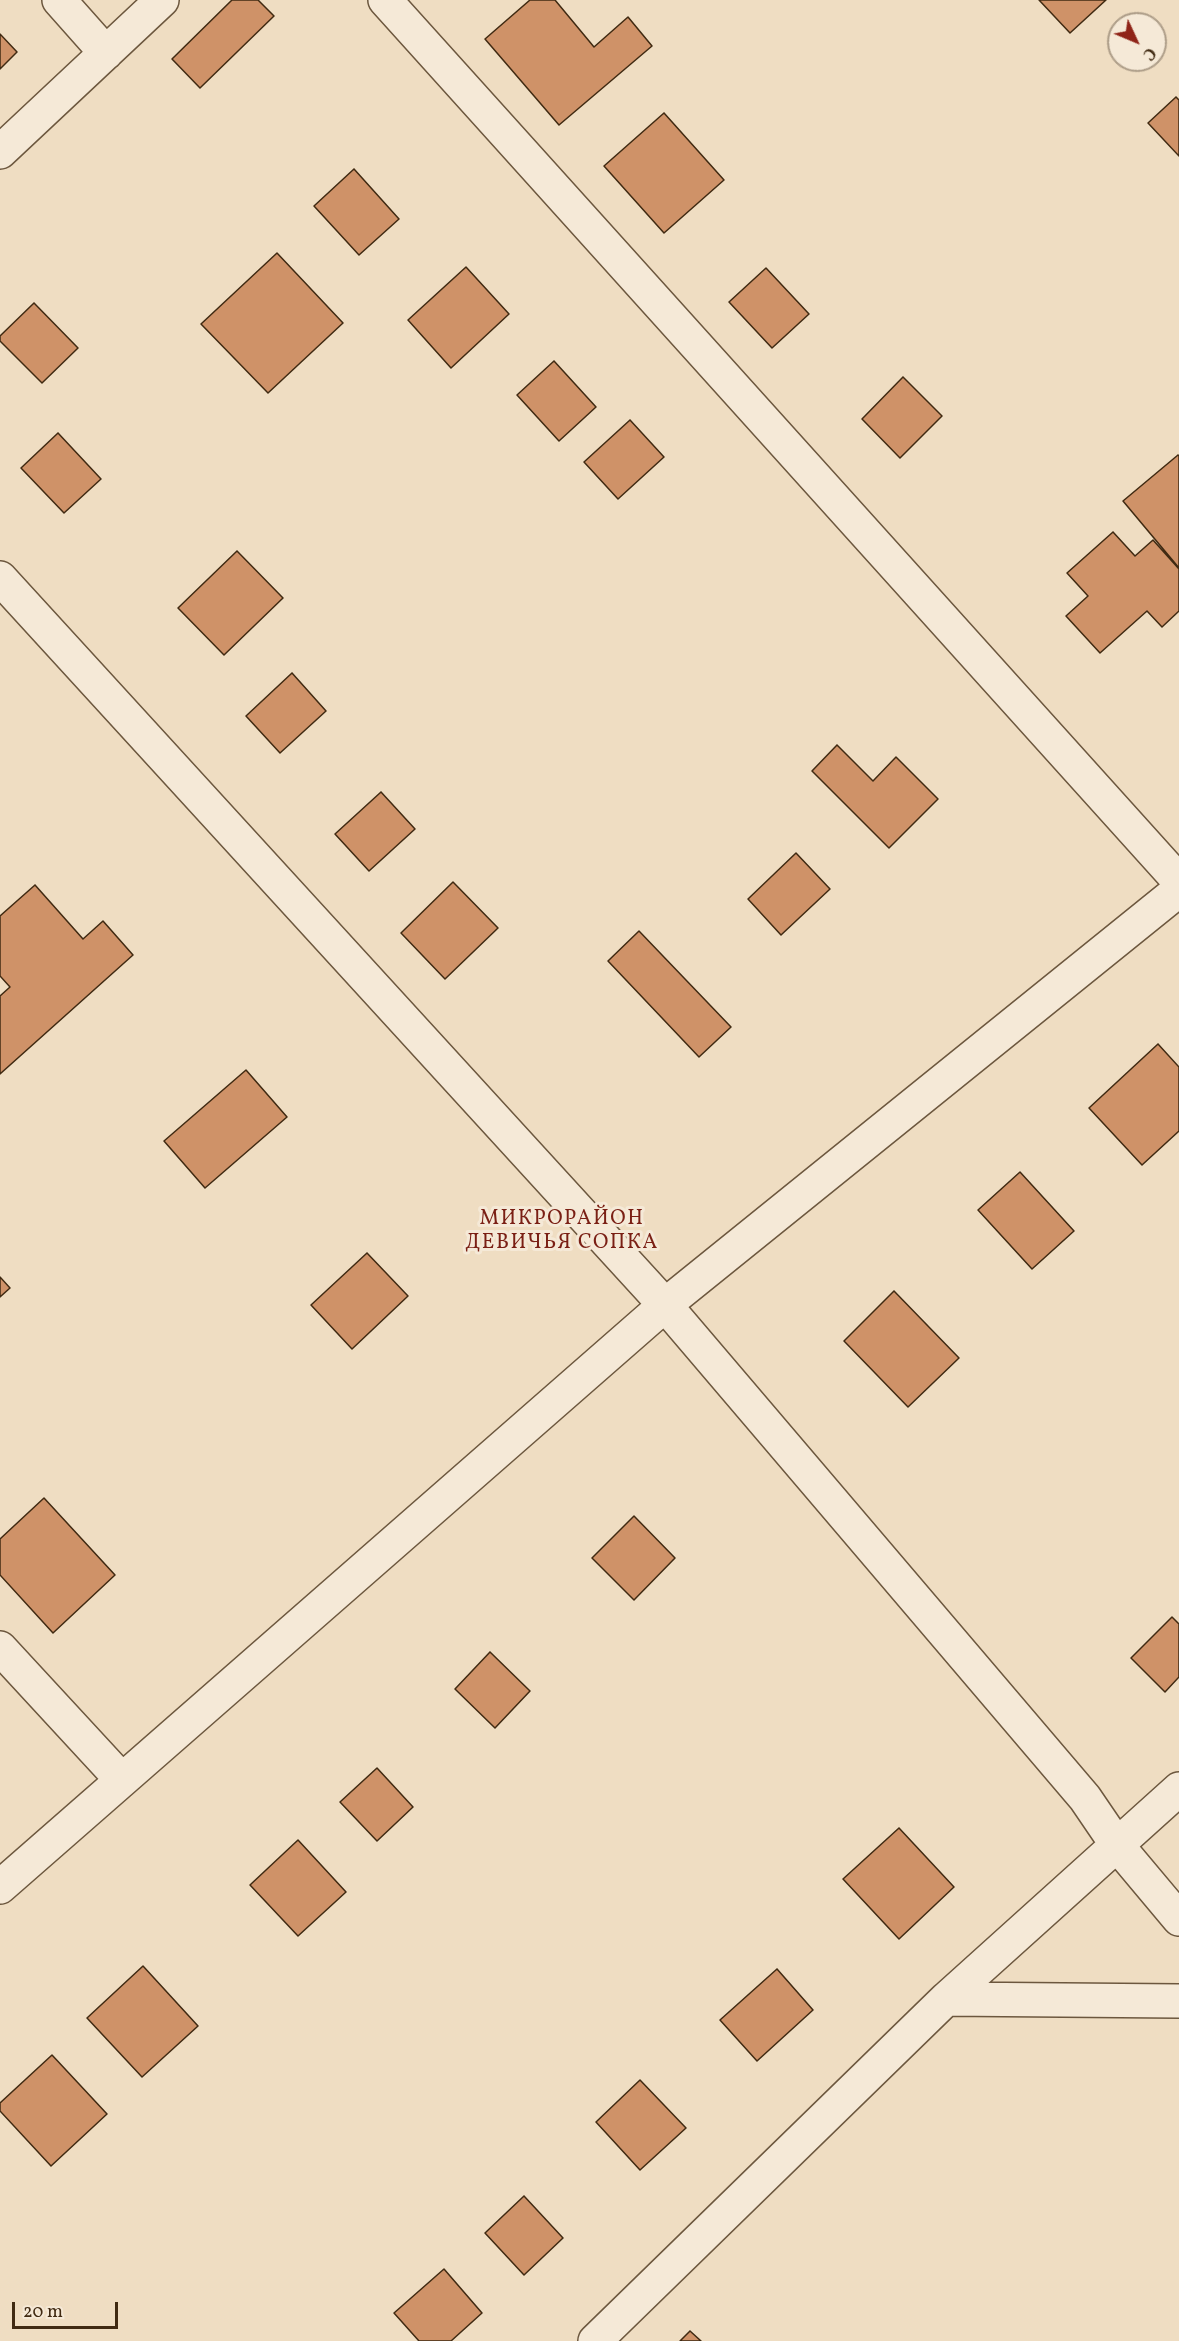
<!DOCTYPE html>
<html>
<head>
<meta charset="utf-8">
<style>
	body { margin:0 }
	#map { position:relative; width:1179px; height:2341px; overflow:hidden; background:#efddc2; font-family:Vollkorn,serif }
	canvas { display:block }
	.north { position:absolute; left:1107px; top:12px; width:60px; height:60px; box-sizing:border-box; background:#f5e9d7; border:2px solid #ad9d88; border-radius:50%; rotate:134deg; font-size:16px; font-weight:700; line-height:24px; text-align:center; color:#402a12 }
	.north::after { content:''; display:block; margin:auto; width:21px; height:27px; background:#8f2418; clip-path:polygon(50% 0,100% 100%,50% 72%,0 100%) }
	.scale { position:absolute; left:12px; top:2302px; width:106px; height:27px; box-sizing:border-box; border:3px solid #402a12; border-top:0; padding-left:8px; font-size:18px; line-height:21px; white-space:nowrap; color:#402a12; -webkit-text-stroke:4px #f5e9d7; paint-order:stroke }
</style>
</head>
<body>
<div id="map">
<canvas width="1179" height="2341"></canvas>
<div class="north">С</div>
<div class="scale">20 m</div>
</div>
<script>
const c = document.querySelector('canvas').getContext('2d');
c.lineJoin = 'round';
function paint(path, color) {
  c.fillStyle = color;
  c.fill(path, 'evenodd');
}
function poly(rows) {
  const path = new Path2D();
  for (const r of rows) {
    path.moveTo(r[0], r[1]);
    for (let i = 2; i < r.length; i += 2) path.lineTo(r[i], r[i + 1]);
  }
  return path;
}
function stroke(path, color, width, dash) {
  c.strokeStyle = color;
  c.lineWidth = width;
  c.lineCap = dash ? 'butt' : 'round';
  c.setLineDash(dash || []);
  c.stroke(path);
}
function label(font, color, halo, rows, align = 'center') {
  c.font = font + ' Vollkorn,serif';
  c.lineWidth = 6;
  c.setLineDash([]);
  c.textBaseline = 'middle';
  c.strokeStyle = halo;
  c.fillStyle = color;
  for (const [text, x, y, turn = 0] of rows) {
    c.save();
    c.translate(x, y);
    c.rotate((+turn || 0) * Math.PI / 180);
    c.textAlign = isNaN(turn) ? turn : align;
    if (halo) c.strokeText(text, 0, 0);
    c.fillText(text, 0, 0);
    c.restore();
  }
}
const building = poly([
	[232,0,258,0,274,16,200,88,172,59,232,0],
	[530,0,555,0,594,47,628,17,652,46,559,125,485,39,530,0],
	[1039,0,1106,0,1070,33,1039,0],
	[0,34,17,52,0,69,0,34],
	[1176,97,1179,100,1179,156,1148,123,1176,97],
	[664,113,724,180,664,233,604,166,664,113],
	[354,169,399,219,359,255,314,206,354,169],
	[277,253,343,323,268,393,201,324,277,253],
	[466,267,509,314,451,368,408,320,466,267],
	[766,268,809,314,772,348,729,302,766,268],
	[34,303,78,348,42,383,0,341,0,336,34,303],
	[554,361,596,407,559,441,517,395,554,361],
	[903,377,942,416,900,458,862,419,903,377],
	[630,420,664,457,618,499,584,462,630,420],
	[58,433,101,479,64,513,21,468,58,433],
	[1178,455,1179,456,1179,568,1123,501,1178,455],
	[1113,532,1135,556,1153,540,1179,569,1179,611,1162,627,1147,611,1100,653,1066,616,1088,596,1067,573,1113,532],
	[237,551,283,598,224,655,178,608,237,551],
	[292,673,326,711,280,753,246,716,292,673],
	[837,745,873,781,896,757,938,799,889,848,812,771,837,745],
	[381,792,415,829,369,871,335,834,381,792],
	[796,853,830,889,781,935,748,899,796,853],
	[453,882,498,928,445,979,401,933,453,882],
	[35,885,83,939,103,921,133,955,0,1074,0,996,10,987,0,976,0,916,35,885],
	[639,931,731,1027,699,1057,608,961,639,931],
	[1158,1044,1179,1067,1179,1131,1142,1165,1089,1108,1158,1044],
	[246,1070,287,1117,205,1188,164,1141,246,1070],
	[1020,1172,1074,1231,1032,1269,978,1210,1020,1172],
	[367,1253,408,1296,352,1349,311,1305,367,1253],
	[0,1277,10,1288,0,1297,0,1277],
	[894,1291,959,1358,908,1407,844,1341,894,1291],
	[44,1498,115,1575,53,1633,0,1575,0,1539,44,1498],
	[634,1516,675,1558,634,1600,592,1558,634,1516],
	[1172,1617,1179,1624,1179,1677,1165,1692,1131,1658,1172,1617],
	[490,1652,530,1691,495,1728,455,1689,490,1652],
	[377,1768,413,1807,377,1841,340,1802,377,1768],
	[899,1828,954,1887,899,1939,843,1879,899,1828],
	[298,1840,346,1892,298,1936,250,1885,298,1840],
	[143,1966,198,2026,142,2077,87,2018,143,1966],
	[777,1969,813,2010,757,2061,720,2020,777,1969],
	[52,2055,107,2114,51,2166,0,2111,0,2103,52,2055],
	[640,2080,686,2128,640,2170,596,2122,640,2080],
	[524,2196,563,2238,524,2275,485,2233,524,2196],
	[444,2269,482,2313,451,2341,419,2341,394,2313,444,2269],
	[690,2331,701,2341,680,2341,690,2331]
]);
paint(building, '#cf9268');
stroke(building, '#402a12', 1.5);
const minor = poly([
	[59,0,106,53],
	[385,0,1179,881],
	[0,152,162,0],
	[0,578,665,1305,1085,1798,1117,1845,1179,1919],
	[0,1648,121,1779],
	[0,1887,665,1305,1179,890],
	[946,1999,1179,1789],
	[595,2341,946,1999,1179,2001]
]);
stroke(minor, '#6c573e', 36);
stroke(minor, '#f5e9d7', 33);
c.letterSpacing = '1.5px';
label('21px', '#7a1f14', '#f5e9d7', [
	["МИКРОРАЙОН",562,1220],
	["ДЕВИЧЬЯ СОПКА",562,1244]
]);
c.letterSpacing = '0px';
</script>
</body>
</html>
